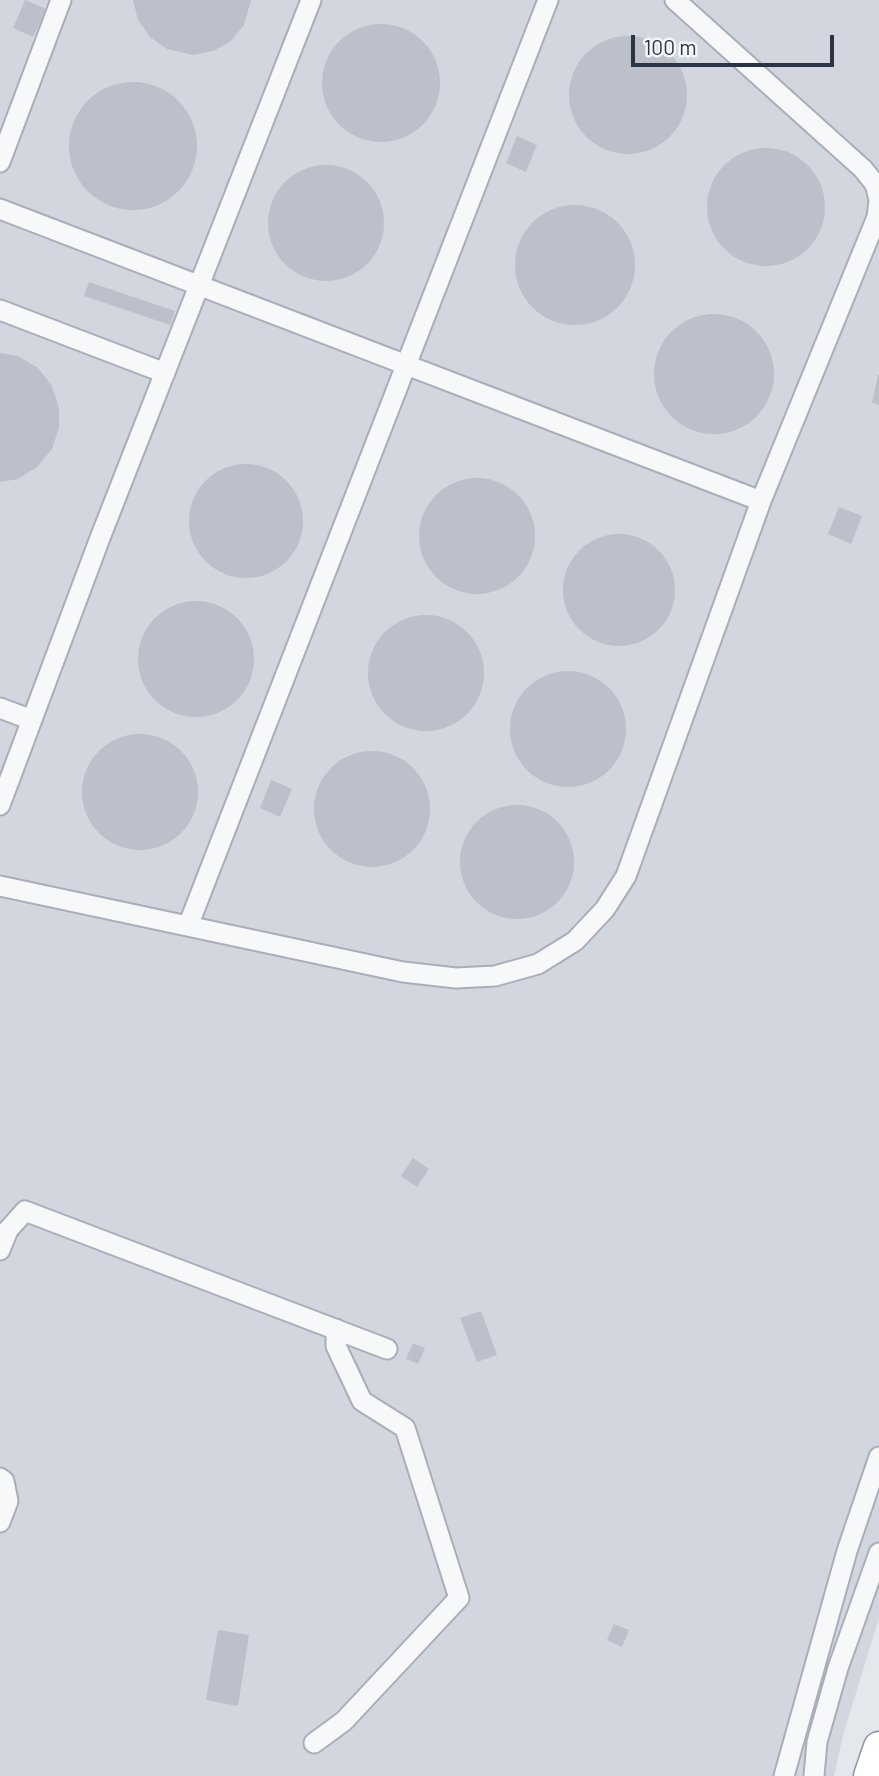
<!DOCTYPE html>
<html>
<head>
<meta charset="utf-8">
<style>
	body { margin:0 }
	#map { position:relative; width:879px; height:1776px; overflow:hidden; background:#e4e7ec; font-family:Barlow,sans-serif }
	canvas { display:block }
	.scale { position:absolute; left:631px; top:35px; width:203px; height:32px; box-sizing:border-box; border:4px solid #2b3445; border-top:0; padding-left:9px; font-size:21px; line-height:24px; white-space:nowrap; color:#2b3445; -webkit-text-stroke:5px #f4f6f9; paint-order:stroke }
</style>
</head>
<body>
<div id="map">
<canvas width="879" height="1776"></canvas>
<div class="scale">100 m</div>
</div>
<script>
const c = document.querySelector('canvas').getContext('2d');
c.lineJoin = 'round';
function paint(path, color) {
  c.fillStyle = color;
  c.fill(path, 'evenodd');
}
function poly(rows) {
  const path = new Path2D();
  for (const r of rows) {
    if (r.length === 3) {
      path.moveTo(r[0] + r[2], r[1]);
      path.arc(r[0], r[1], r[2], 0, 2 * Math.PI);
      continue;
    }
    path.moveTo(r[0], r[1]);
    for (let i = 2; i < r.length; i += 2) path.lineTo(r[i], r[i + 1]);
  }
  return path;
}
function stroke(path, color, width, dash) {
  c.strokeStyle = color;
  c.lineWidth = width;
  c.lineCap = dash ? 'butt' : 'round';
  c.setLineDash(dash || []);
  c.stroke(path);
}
paint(poly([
	[0,0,879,0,879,1618,843,1735,834,1776,0,1776]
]), '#d2d6de');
paint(poly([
	[25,0,46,9,33,37,13,28],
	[133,0,251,0,244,25,231,41,213,51,193,55,167,49,150,37,138,20],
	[381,83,59],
	[628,95,59],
	[133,146,64],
	[517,136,537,145,526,172,506,163],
	[766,207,59],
	[326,223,58],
	[575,265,60],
	[89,282,175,311,170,325,84,296],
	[714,374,60],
	[0,353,18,356,38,368,52,386,59,408,59,428,52,449,37,467,18,479,0,482],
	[878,375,879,375,879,405,872,403],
	[246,521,57],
	[477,536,58],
	[839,507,862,516,851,544,828,534],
	[619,590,56],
	[196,659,58],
	[426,673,58],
	[568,729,58],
	[140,792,58],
	[372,809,58],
	[271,780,292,789,280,817,260,808],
	[517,862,57],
	[413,1158,429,1169,417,1187,401,1176],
	[481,1311,497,1355,477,1362,460,1318],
	[413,1343,425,1348,418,1364,406,1359],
	[614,1624,629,1630,622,1647,607,1640],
	[218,1630,249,1635,238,1706,206,1700]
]), '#bbc0ca');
const minor = poly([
	[675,0,863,169,875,184,879,199],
	[0,162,61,0],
	[0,209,761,501],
	[0,310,165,373],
	[0,708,32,720],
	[0,805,100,538,311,0],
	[0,886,403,972,456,978,495,976,538,964,575,941,605,909,626,876,761,501,877,217,879,201],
	[188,926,548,0],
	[0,1250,8,1230,25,1211,387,1349],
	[0,1478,4,1481,8,1501,0,1522],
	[314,1743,344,1721,459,1598,405,1428,362,1401,336,1346,336,1329],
	[784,1776,847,1551,879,1457],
	[814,1776,817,1742,838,1668,879,1553]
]);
const highway = poly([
	[869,1776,879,1747]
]);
stroke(minor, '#a9aeb7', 23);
stroke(highway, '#8b94a3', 33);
stroke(minor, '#f7f8fa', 19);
stroke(highway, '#fff', 30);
</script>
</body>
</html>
